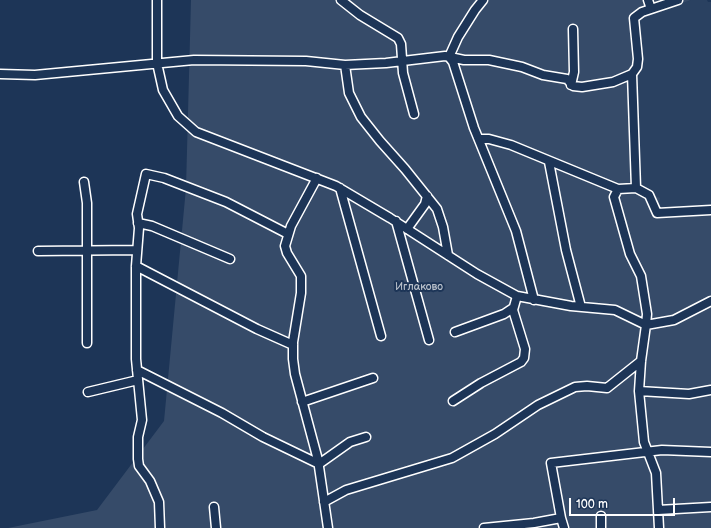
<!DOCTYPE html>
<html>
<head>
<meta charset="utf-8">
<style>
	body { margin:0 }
	#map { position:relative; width:711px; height:528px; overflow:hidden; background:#1d3557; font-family:"Balsamiq Sans",sans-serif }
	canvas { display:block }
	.scale { position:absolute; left:569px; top:498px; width:106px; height:18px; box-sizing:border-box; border:2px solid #fff; border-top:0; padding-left:5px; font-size:12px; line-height:14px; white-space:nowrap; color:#fff; -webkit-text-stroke:3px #1d3557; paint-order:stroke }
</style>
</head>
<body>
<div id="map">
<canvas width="711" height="528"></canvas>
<div class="scale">100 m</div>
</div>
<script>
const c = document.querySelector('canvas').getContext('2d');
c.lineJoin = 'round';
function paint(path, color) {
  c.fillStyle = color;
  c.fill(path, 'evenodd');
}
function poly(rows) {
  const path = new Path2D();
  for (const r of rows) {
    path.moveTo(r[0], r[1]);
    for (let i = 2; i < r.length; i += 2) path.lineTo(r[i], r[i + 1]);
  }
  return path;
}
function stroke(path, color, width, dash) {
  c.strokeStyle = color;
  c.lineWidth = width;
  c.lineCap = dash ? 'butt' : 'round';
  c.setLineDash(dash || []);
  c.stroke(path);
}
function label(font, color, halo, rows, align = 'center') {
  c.font = font + ' "Balsamiq Sans",sans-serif';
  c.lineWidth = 4;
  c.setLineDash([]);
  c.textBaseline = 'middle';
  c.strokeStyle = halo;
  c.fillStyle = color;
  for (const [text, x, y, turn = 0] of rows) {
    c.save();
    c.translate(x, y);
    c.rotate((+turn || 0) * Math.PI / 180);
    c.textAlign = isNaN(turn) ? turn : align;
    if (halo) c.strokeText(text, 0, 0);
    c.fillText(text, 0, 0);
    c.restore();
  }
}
paint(poly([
	[691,0,707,0,708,2,711,2,711,209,658,211,640,190,634,78,636,21]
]), '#2a4161');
paint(poly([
	[191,0,691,0,637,21,642,70,634,78,640,190,660,198,658,211,711,209,711,528,8,528,97,510,164,421,186,188]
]), '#364b69');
const minor = poly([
	[157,0,157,63,163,90,178,116,196,132,336,186,390,218,477,274,517,296,571,306,615,310,646,325,641,361,639,391,689,394,711,390],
	[341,0,360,15,398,38,401,44,403,73,414,114],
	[483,0,475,10,458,37,449,57,453,62,474,128,516,231,534,300],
	[648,0,651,9],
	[345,65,349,93,361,117,380,141,405,169,437,209,443,227,448,255],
	[0,74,35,75,194,60,306,61,345,65,386,63,445,56,464,60,489,60,522,67,543,75,567,79,573,86,582,87,613,82,632,74,637,67,638,59,634,18,642,12,678,0],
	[632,74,636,188],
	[571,85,574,72,573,29],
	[479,139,489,139,511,145,618,189],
	[549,162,566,250,581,307],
	[317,178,291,226,285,246,287,253,301,276,301,293,293,342,293,359,295,374,318,460,328,528],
	[84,182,87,203,87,343],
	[340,188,381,336],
	[711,210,657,213,649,195,636,188,618,189,614,197,630,254,641,276,647,314,646,325,674,320,711,301],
	[396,221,429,340],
	[138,223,152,226,230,259],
	[407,229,425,204,427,196],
	[38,251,137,250],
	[136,266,257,329,293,345],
	[455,332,504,314,513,308],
	[137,370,222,413,263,437,319,464,350,442,366,437],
	[639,391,644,442,656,473,659,528],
	[88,392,138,380],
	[453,401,481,383,521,362,524,358,525,349,513,310,517,296],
	[302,402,373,378],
	[324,502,346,490,452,458,495,434,538,405,575,387,587,386,607,388,641,361],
	[214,507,216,528],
	[658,510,711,507],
	[601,516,601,528],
	[160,528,159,502,150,481,139,466,138,459,138,437,142,420,136,359,136,266,139,228,137,214,146,174,164,178,226,202,288,234],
	[484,528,534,523,561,518],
	[564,528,561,518,551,463,662,450,711,452]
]);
stroke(minor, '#fff', 11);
stroke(minor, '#1d3557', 8);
label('11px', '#b9c0ca', '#1d3557', [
	["Иглаково",419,287]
]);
</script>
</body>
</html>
